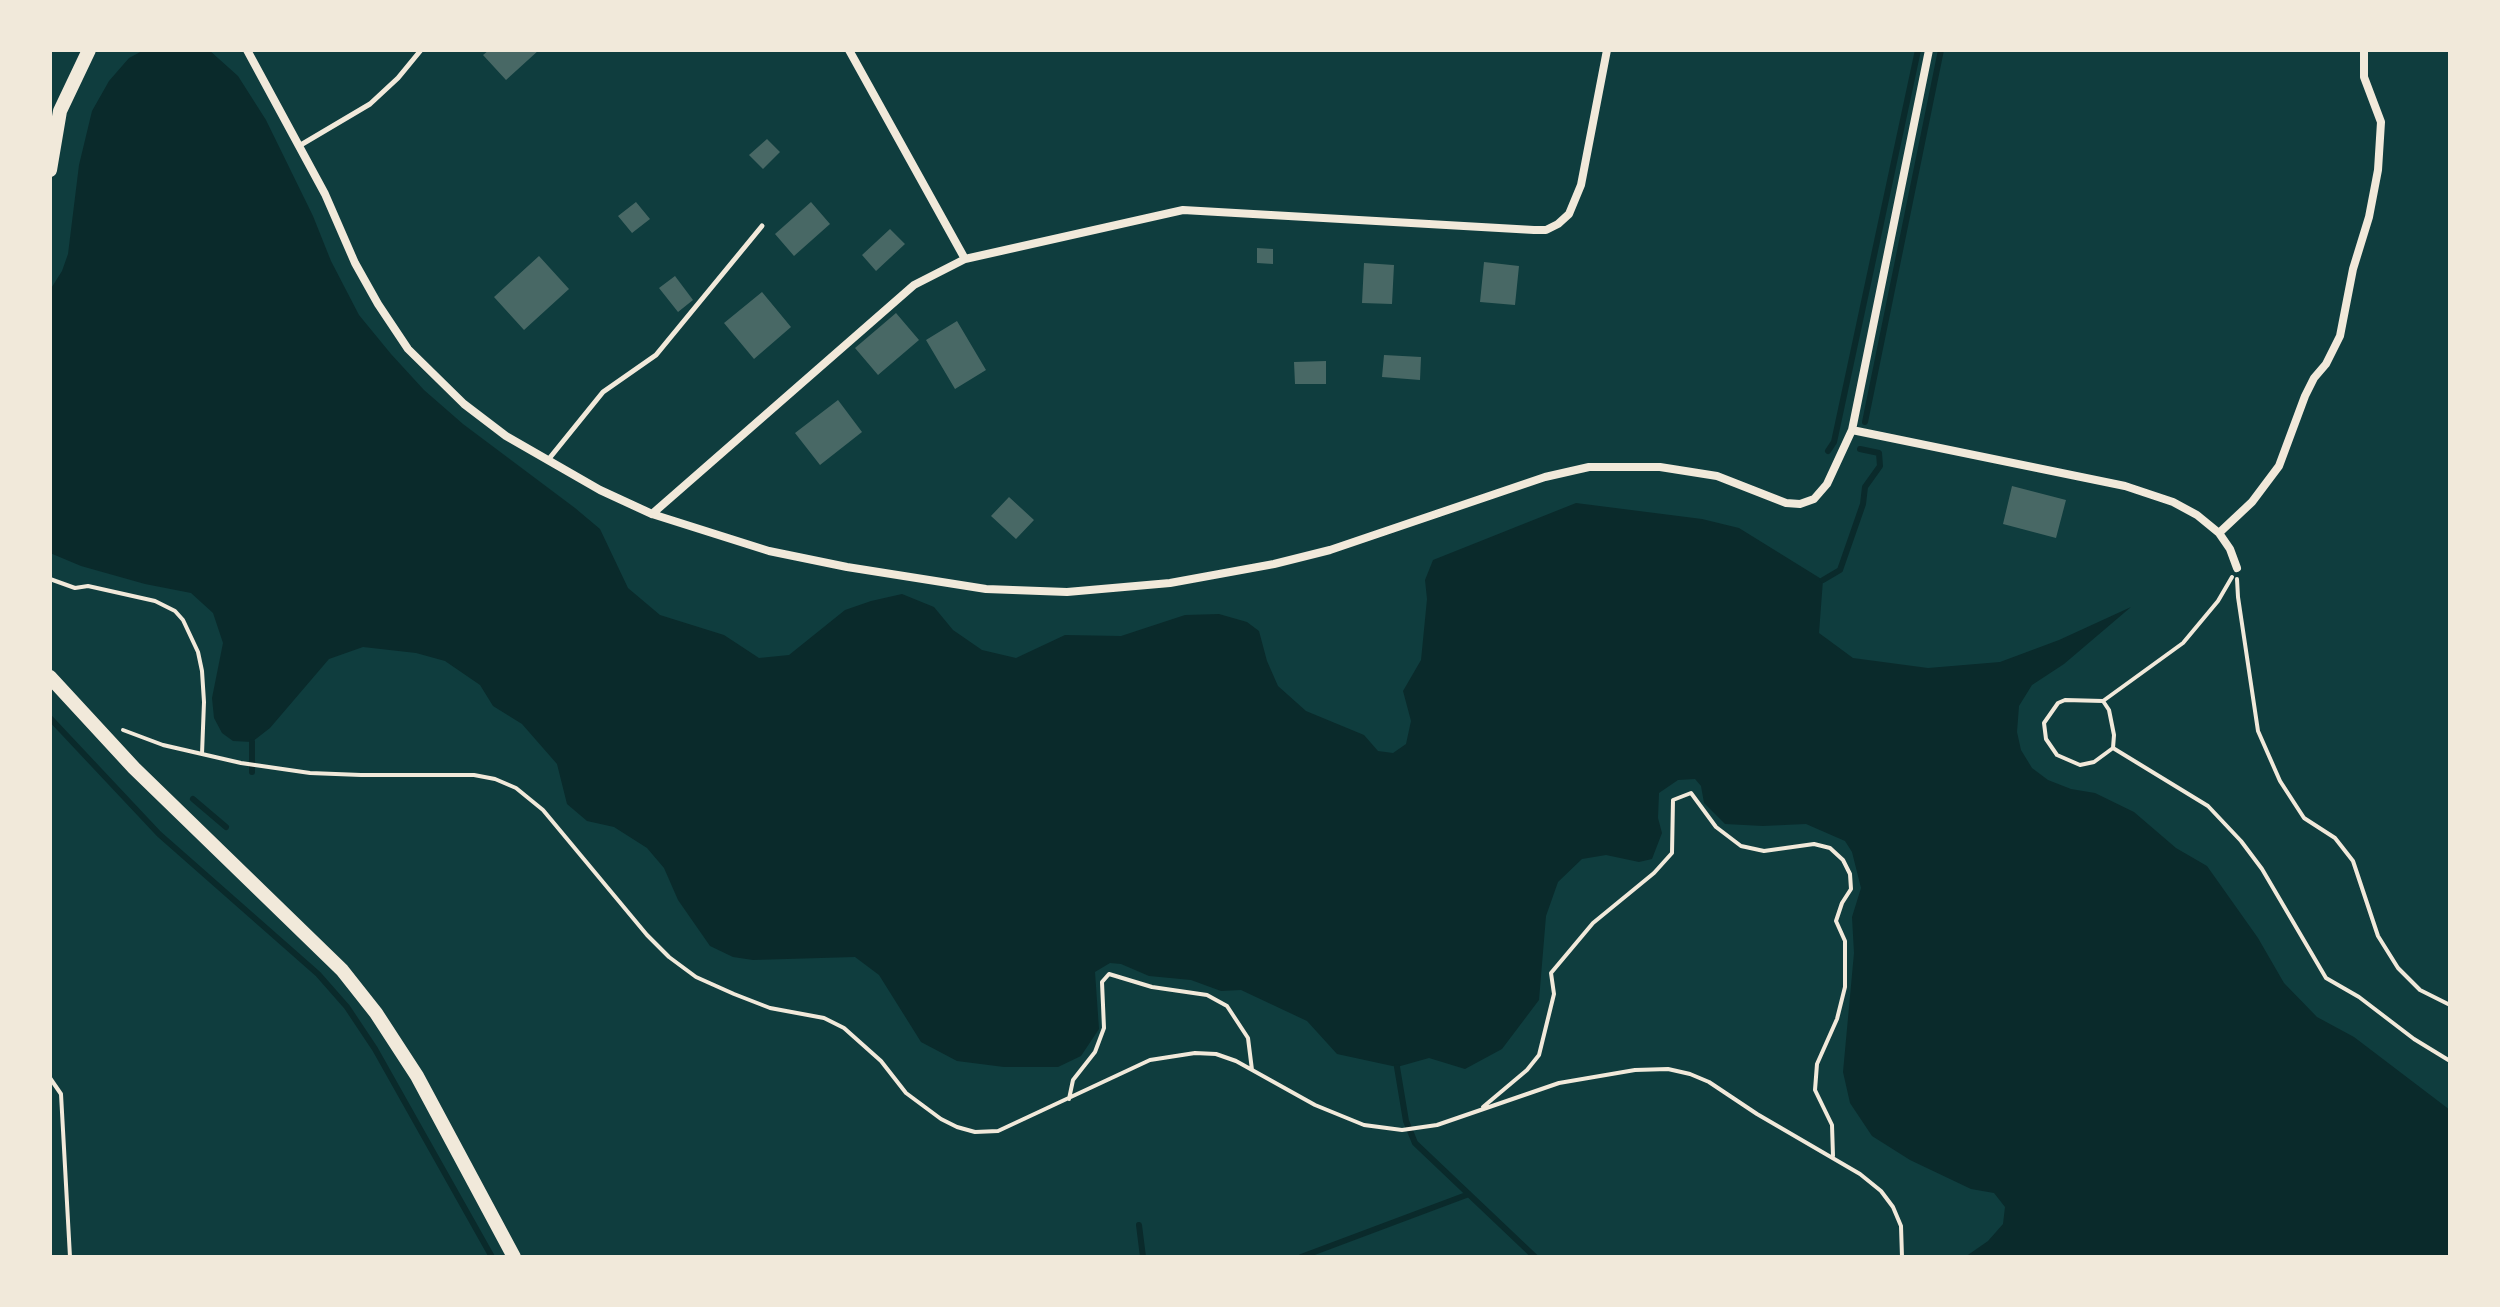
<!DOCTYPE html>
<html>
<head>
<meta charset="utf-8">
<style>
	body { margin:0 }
	#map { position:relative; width:2500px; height:1307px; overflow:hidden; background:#0f3d3e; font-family:"Sofia Sans Condensed",sans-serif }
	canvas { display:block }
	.frame { position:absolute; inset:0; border:52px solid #f1e9da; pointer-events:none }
</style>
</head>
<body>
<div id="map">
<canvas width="2500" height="1307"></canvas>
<div class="frame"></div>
</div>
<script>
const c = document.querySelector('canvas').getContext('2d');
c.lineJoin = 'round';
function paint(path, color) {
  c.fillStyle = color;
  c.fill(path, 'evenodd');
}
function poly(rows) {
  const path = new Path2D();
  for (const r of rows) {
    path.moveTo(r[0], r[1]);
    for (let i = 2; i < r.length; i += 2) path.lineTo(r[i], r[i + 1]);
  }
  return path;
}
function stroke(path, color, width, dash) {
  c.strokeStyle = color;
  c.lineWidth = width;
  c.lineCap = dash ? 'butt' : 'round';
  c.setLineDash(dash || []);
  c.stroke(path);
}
paint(poly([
	[144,50,209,50,238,76,266,120,313,216,331,261,359,315,391,354,424,390,463,424,575,508,600,529,628,588,660,615,724,635,759,658,789,655,845,610,871,601,902,594,934,607,953,630,982,650,1016,658,1065,635,1121,636,1185,615,1219,614,1247,622,1259,631,1267,661,1278,686,1306,711,1364,735,1378,751,1393,753,1406,744,1411,721,1403,691,1421,660,1427,599,1425,580,1433,560,1576,503,1702,519,1739,528,1823,580,1819,633,1853,658,1928,668,2000,662,2059,640,2131,607,2064,664,2032,685,2019,706,2017,732,2021,750,2032,768,2048,780,2071,789,2095,793,2134,812,2176,848,2207,866,2258,938,2284,983,2317,1017,2354,1037,2450,1110,2450,1257,1965,1257,1988,1241,2003,1224,2005,1207,1994,1193,1971,1189,1910,1160,1872,1136,1850,1103,1843,1072,1854,953,1852,917,1861,888,1852,852,1845,841,1806,824,1763,826,1725,824,1704,803,1701,786,1695,779,1678,780,1659,793,1658,818,1662,833,1652,859,1639,862,1606,855,1582,859,1558,882,1546,916,1539,1000,1502,1049,1465,1069,1429,1058,1397,1067,1337,1054,1307,1021,1241,990,1221,991,1191,980,1149,976,1121,964,1110,963,1095,972,1099,1029,1081,1056,1058,1067,1004,1067,957,1061,921,1042,879,975,855,957,753,960,733,957,710,946,678,900,664,868,647,848,614,827,587,821,567,804,557,764,522,724,493,706,480,685,445,661,416,653,363,647,329,659,270,728,252,742,233,741,222,733,214,718,212,698,223,643,213,613,191,593,145,584,81,566,50,553,50,290,62,271,68,254,79,165,92,111,109,81,129,58]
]), '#0a2a2b');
stroke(poly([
	[1865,422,1941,50],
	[1828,451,1834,442,1918,50],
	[1823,580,1840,570,1863,504,1865,487,1880,466,1879,453,1860,449],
	[50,718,159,834,318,974,347,1007,375,1049,492,1257],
	[252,772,252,742],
	[193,799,226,827],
	[1397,1067,1406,1121,1415,1143,1535,1257],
	[1139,1225,1143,1257],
	[1301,1257,1469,1194]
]), '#0a2a2b', 6);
paint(poly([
	[489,50,539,50,506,80,483,55],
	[767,139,780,152,763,169,749,155],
	[636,202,650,219,632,233,618,216],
	[811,202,830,224,794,256,775,234],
	[890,229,905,244,876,271,862,255],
	[1257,248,1273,249,1273,264,1257,263],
	[539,256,569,289,524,330,494,297],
	[1484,262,1519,266,1515,305,1480,302],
	[1364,263,1394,265,1392,304,1362,303],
	[675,276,693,300,678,312,659,288],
	[762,292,791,327,754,359,724,323],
	[896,313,919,340,878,375,855,348],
	[957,321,986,370,955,389,926,340],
	[1384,355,1421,357,1420,380,1382,377],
	[1326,361,1326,384,1295,384,1294,362],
	[838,400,862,432,820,465,795,433],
	[2012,486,2066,500,2056,538,2003,524],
	[1009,497,1034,520,1016,539,991,516]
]), '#486865');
stroke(poly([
	[50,579,75,588,88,586,155,601,175,611,183,620,198,652,202,671,204,702,202,754],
	[2237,579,2238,597,2258,731,2280,781,2304,818,2335,838,2353,861,2378,936,2398,968,2420,990,2450,1005],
	[2103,701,2109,710,2114,735,2113,748,2094,762,2080,765,2057,755,2046,739,2044,723,2058,703,2065,700,2103,701,2183,643,2218,601,2232,577],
	[123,730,163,745,241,763,310,773,361,775,474,775,495,779,516,788,543,810,647,935,669,957,696,977,734,994,770,1008,824,1018,844,1028,881,1061,906,1093,941,1119,957,1127,975,1132,998,1131,1150,1060,1195,1053,1216,1054,1236,1061,1315,1105,1364,1125,1402,1130,1437,1125,1559,1083,1635,1070,1668,1069,1690,1074,1709,1082,1757,1114,1860,1174,1881,1191,1893,1207,1901,1226,1902,1257],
	[2113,748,2208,806,2241,841,2262,869,2326,978,2359,997,2414,1039,2450,1061],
	[50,1078,61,1094,70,1257],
	[1069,1099,1073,1080,1095,1052,1104,1028,1102,982,1109,974,1152,987,1207,995,1227,1006,1248,1038,1252,1070],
	[1483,1107,1527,1070,1539,1055,1554,994,1551,973,1593,923,1654,873,1672,853,1673,800,1691,793,1716,827,1741,846,1764,851,1814,844,1830,848,1843,860,1850,874,1851,889,1842,903,1836,921,1845,941,1845,987,1837,1019,1817,1064,1815,1090,1832,1125,1833,1156]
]), '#f1e9da', 4);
stroke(poly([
	[299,146,370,104,398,78,421,50],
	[548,460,603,392,656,355,762,226]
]), '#f1e9da', 5);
stroke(poly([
	[247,50,325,194,355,263,378,304,408,349,464,404,506,436,600,490,652,514,769,551,847,567,986,589,1067,592,1170,583,1274,564,1330,550,1545,477,1589,467,1660,467,1717,476,1786,503,1800,504,1814,499,1827,484,1852,430,2125,486,2173,502,2197,515,2219,533,2230,549,2237,568],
	[849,50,965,259],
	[1852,430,1929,50],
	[652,514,914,285,965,259,1183,210,1534,230,1546,230,1558,224,1569,214,1581,185,1607,50],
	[2219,533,2252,502,2279,466,2305,396,2314,378,2326,364,2340,336,2353,269,2369,217,2378,170,2381,122,2364,77,2364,50]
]), '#f1e9da', 8);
stroke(poly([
	[50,170,60,111,89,50],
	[50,677,134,768,342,970,376,1013,417,1076,514,1257]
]), '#f1e9da', 14);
</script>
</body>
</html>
